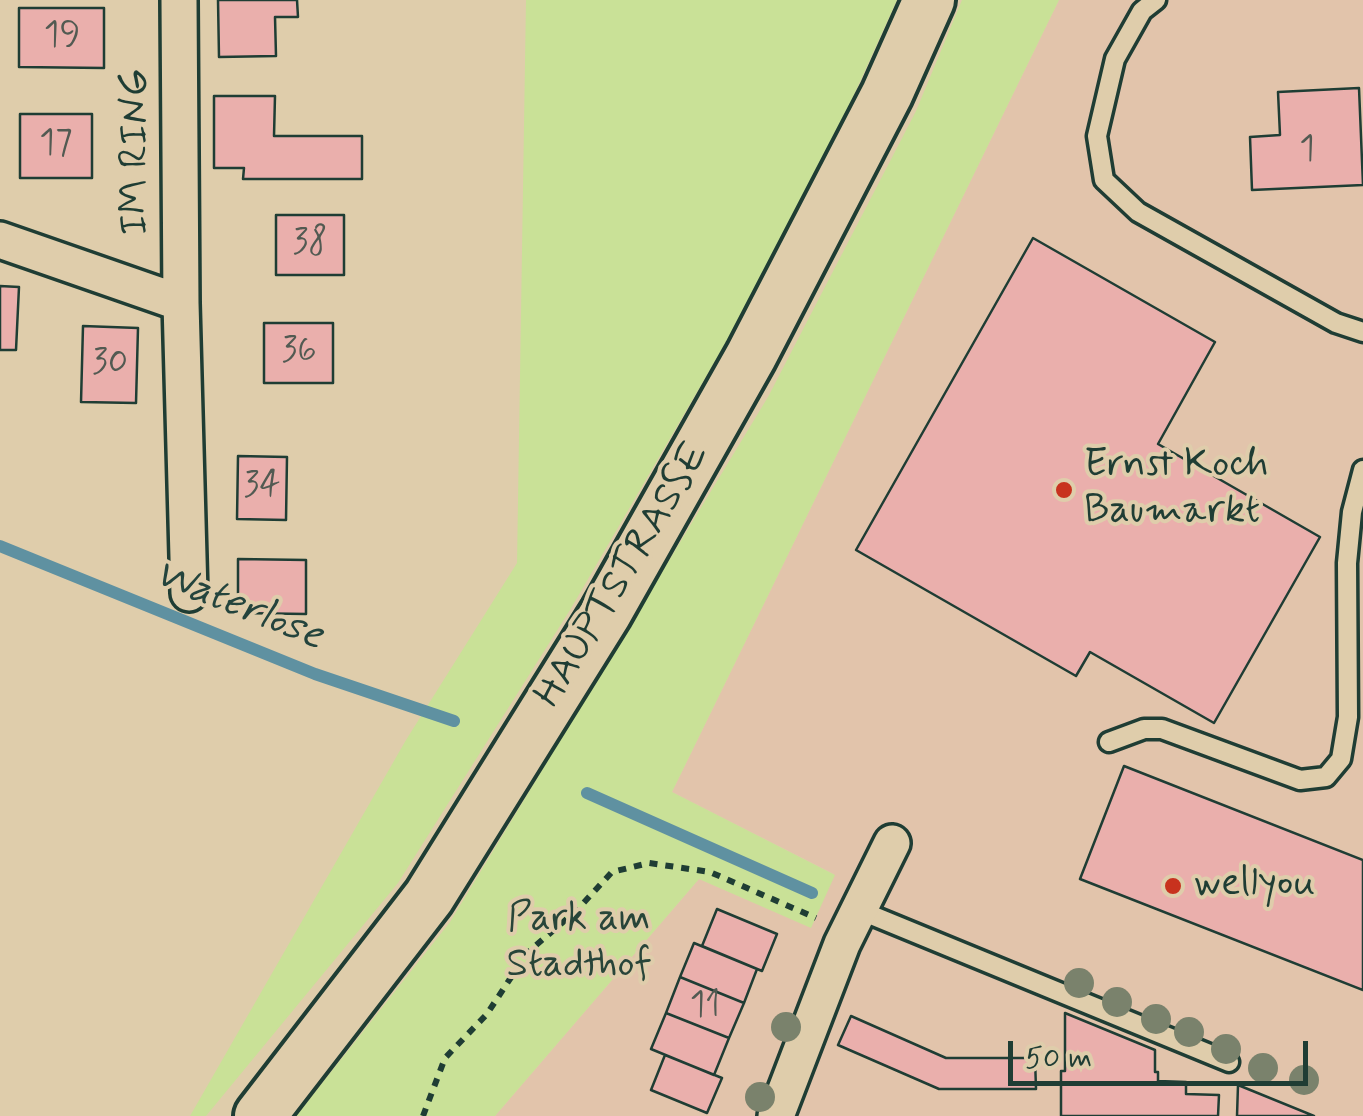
<!DOCTYPE html>
<html>
<head>
<meta charset="utf-8">
<style>
	body { margin:0 }
	#map { position:relative; width:1363px; height:1116px; overflow:hidden; background:#dfcdab; font-family:Mynerve,sans-serif }
	canvas { display:block }
	.scale { position:absolute; left:1008px; top:1041px; width:300px; height:45px; box-sizing:border-box; border:5px solid #1f3d34; border-top:0; padding-left:12px; font-size:30px; line-height:35px; white-space:nowrap; color:#1f3d34; -webkit-text-stroke:8px #dfcdab; paint-order:stroke }
</style>
</head>
<body>
<div id="map">
<canvas width="1363" height="1116"></canvas>
<div class="scale">50 m</div>
</div>
<script>
const c = document.querySelector('canvas').getContext('2d');
c.lineJoin = 'round';
function paint(path, color) {
  c.fillStyle = color;
  c.fill(path, 'evenodd');
}
function poly(rows) {
  const path = new Path2D();
  for (const r of rows) {
    path.moveTo(r[0], r[1]);
    for (let i = 2; i < r.length; i += 2) path.lineTo(r[i], r[i + 1]);
  }
  return path;
}
function stroke(path, color, width, dash) {
  c.strokeStyle = color;
  c.lineWidth = width;
  c.lineCap = dash ? 'butt' : 'round';
  c.setLineDash(dash || []);
  c.stroke(path);
}
function label(font, color, halo, rows, align = 'center') {
  c.font = font + ' Mynerve,sans-serif';
  c.lineWidth = 8;
  c.setLineDash([]);
  c.textBaseline = 'middle';
  c.strokeStyle = halo;
  c.fillStyle = color;
  for (const [text, x, y, turn = 0] of rows) {
    c.save();
    c.translate(x, y);
    c.rotate((+turn || 0) * Math.PI / 180);
    c.textAlign = isNaN(turn) ? turn : align;
    if (halo) c.strokeText(text, 0, 0);
    c.fillText(text, 0, 0);
    c.restore();
  }
}
paint(poly([
	[1059,0,1363,0,1363,1116,495,1116,699,879,811,927,834,874,672,792]
]), '#e2c4ab');
paint(poly([
	[526,0,897,0,849,106,732,332,570,610,398,883,206,1116,190,1116,406,740,517,563],
	[962,0,1059,0,672,792,835,875,811,928,699,879,495,1116,296,1116,450,922,768,397,916,111]
]), '#c9e197');
stroke(poly([
	[0,546,315,674,454,721],
	[587,793,812,893]
]), '#5f91a1', 12);
const building = poly([
	[218,0,297,0,298,17,275,17,276,56,219,57,218,0],
	[19,8,104,8,104,68,19,67,19,8],
	[1359,88,1363,185,1252,190,1250,137,1280,135,1278,92,1359,88],
	[214,96,275,96,274,136,362,136,362,179,243,179,244,168,214,168,214,96],
	[20,114,92,114,92,178,20,178,20,114],
	[276,215,344,215,344,275,276,275,276,215],
	[1033,238,1215,342,1158,444,1320,537,1214,723,1090,652,1076,676,856,550,1033,238],
	[0,286,19,287,16,350,0,350,0,286],
	[264,323,333,323,333,383,264,383,264,323],
	[83,326,138,328,136,403,81,402,83,326],
	[238,456,287,457,286,520,237,519,238,456],
	[238,559,306,560,306,614,238,613,238,559],
	[1124,766,1363,860,1363,990,1080,879,1124,766],
	[717,909,777,934,762,971,702,946,717,909],
	[694,943,757,969,744,1003,680,977,694,943],
	[680,977,744,1003,729,1038,666,1013,680,977],
	[666,1013,729,1038,714,1075,651,1049,666,1013],
	[1065,1013,1155,1050,1155,1072,1158,1072,1158,1081,1186,1082,1186,1094,1219,1095,1218,1116,1061,1116,1061,1071,1065,1071,1065,1013],
	[851,1016,946,1058,1035,1058,1036,1089,939,1089,838,1045,851,1016],
	[665,1055,722,1078,707,1113,651,1090,665,1055],
	[1238,1085,1314,1116,1237,1116,1238,1085]
]);
paint(building, '#eaafac');
stroke(building, '#1f3d34', 2.5);
const lane = poly([
	[1156,0,1142,11,1115,59,1097,136,1104,180,1138,212,1336,323,1363,332],
	[1109,742,1144,729,1162,729,1300,780,1326,777,1341,759,1348,717,1347,563,1352,512,1363,470],
	[859,910,1229,1062]
]);
const street = poly([
	[179,0,181,303,189,593],
	[0,240,181,303],
	[776,1116,842,944,892,843]
]);
const secondary = poly([
	[260,1116,429,897,606,613,751,356,887,94,929,0]
]);
stroke(lane, '#1f3d34', 25);
stroke(street, '#1f3d34', 42);
stroke(secondary, '#1f3d34', 58);
stroke(poly([
	[423,1116,445,1058,487,1014,527,953,577,910,612,872,649,863,710,872,816,918]
]), '#1f3d34', 6, [8, 8]);
stroke(lane, '#dfcdab', 18);
stroke(street, '#dfcdab', 35);
stroke(secondary, '#dfcdab', 50);
c.fillStyle = '#7a826c';
for (const [x, y] of [
	[1079,983],
	[1117,1002],
	[1156,1019],
	[786,1027],
	[1189,1032],
	[1226,1049],
	[1263,1068],
	[1304,1080],
	[760,1097]
]) {
  c.beginPath();
  c.arc(x, y, 15, 0, 2 * Math.PI);
  c.fill();
}
for (const [x, y, r, color] of [
	[1064,490,10,"#c8321e"],
	[1173,886,10,"#c8321e"]
]) {
  const dot = new Path2D();
  dot.arc(x, y, r, 0, 2 * Math.PI);
  c.fillStyle = color;
  c.fill(dot);
  stroke(dot, '#dfcdab', 4);
}
label('35px', '#525a52', null, [
	["19",62,38],
	["17",56,146],
	["1",1307,152],
	["38",310,245],
	["36",299,353],
	["30",110,365],
	["34",262,488],
	["11",705,1008]
]);
label('40px', '#1f3d34', '#dfcdab', [
	["IM RING",138,152,-90],
	["HAUPTSTRASSE",624,576,-59]
]);
label('40px', '#1f3d34', '#dfcdab', [
	["Ernst Koch",1084,467],
	["Baumarkt",1084,513],
	["wellyou",1193,886]
], 'left');
label('40px', '#284539', '#dfcdab', [
	["Park am",579,921],
	["Stadthof",579,967]
]);
label('italic 42px', '#24443d', '#dfcdab', [
	["Waterlose",238,607,22]
]);
</script>
</body>
</html>
